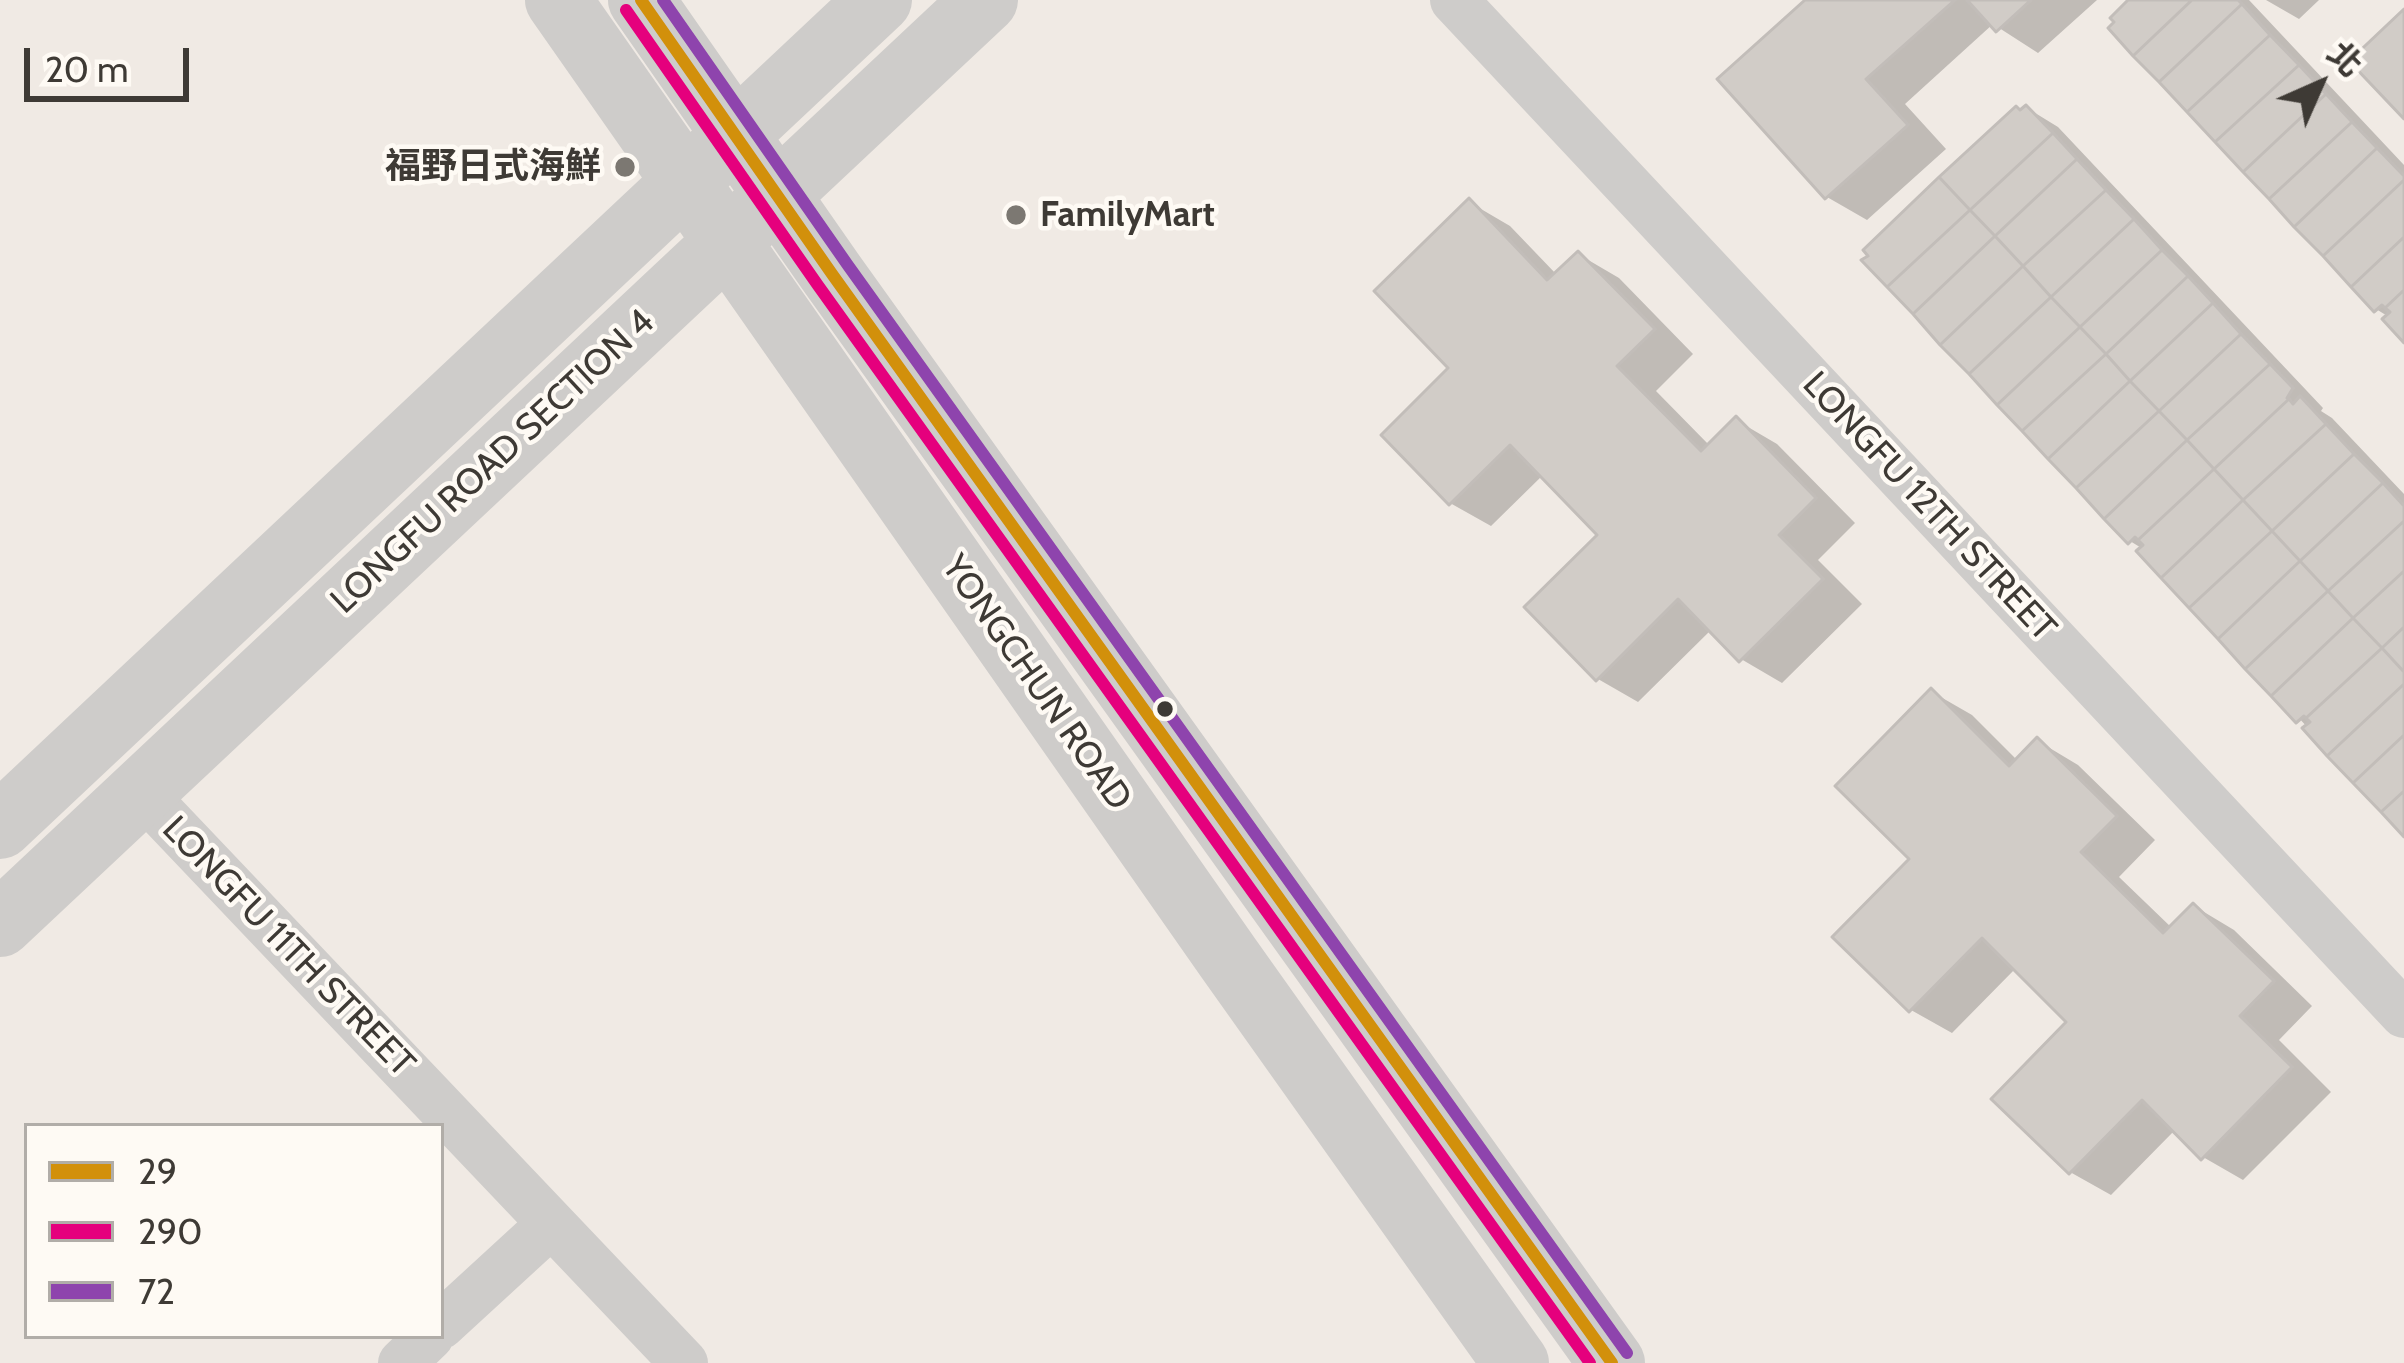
<!DOCTYPE html>
<html>
<head>
<meta charset="utf-8">
<style>
	body { margin:0 }
	#map { position:relative; width:2404px; height:1363px; overflow:hidden; background:#f0eae4; font-family:Cabin,"Noto Sans TC",sans-serif }
	canvas { display:block }
	.legend { position:absolute; left:24px; top:1123px; width:420px; height:216px; box-sizing:border-box; background:#fefaf4; border:3px solid #b1ada8; margin:0; padding:15px 21px; list-style:none; font-size:36px; color:#3e3a35 }
	.legend li { display:flex; align-items:center; gap:24px; height:60px }
	.legend b { width:60px; border:3px solid #b1ada8 }
	.north { position:absolute; left:2260px; top:24px; width:120px; height:120px; -webkit-text-stroke:9px #fefaf4; paint-order:stroke; rotate:45deg; font-size:33px; font-weight:700; line-height:48px; text-align:center; color:#3e3a35 }
	.north::after { content:''; display:block; margin:auto; width:42px; height:54px; background:#3e3a35; clip-path:polygon(50% 0,100% 100%,50% 72%,0 100%) }
	.scale { position:absolute; left:24px; top:48px; width:165px; height:54px; box-sizing:border-box; border:6px solid #3e3a35; border-top:0; padding-left:15px; font-size:36px; line-height:42px; white-space:nowrap; color:#3e3a35; -webkit-text-stroke:9px #fefaf4; paint-order:stroke }
</style>
</head>
<body>
<div id="map">
<canvas width="2404" height="1363"></canvas>
<ul class="legend">
<li><b style="height:15px;background:#d2900b"></b>29</li>
<li><b style="height:15px;background:#e5007d"></b>290</li>
<li><b style="height:15px;background:#8e44ad"></b>72</li>
</ul>
<div class="north">北</div>
<div class="scale">20 m</div>
</div>
<script>
const c = document.querySelector('canvas').getContext('2d');
c.lineJoin = 'round';
function paint(path, color) {
  c.fillStyle = color;
  c.fill(path, 'evenodd');
}
function poly(rows) {
  const path = new Path2D();
  for (const r of rows) {
    path.moveTo(r[0], r[1]);
    for (let i = 2; i < r.length; i += 2) path.lineTo(r[i], r[i + 1]);
  }
  return path;
}
function stroke(path, color, width, dash) {
  c.strokeStyle = color;
  c.lineWidth = width;
  c.lineCap = dash ? 'butt' : 'round';
  c.setLineDash(dash || []);
  c.stroke(path);
}
function label(font, color, halo, rows, align = 'center') {
  c.font = font + ' Cabin,"Noto Sans TC",sans-serif';
  c.lineWidth = 9;
  c.setLineDash([]);
  c.textBaseline = 'middle';
  c.strokeStyle = halo;
  c.fillStyle = color;
  for (const [text, x, y, turn = 0] of rows) {
    c.save();
    c.translate(x, y);
    c.rotate((+turn || 0) * Math.PI / 180);
    c.textAlign = isNaN(turn) ? turn : align;
    if (halo) c.strokeText(text, 0, 0);
    c.fillText(text, 0, 0);
    c.restore();
  }
}
paint(poly([
	[1810,0,2097,0,2038,53,1993,24,1905,104,1946,149,1867,220,1827,197],
	[2133,0,2249,0,2404,165,2404,339,2389,317,2376,309],
	[2266,0,2319,0,2299,19],
	[2027,108,2058,127,2323,408,2321,411,2332,418,2404,494,2404,832,2143,549,2130,541,2022,113],
	[1469,202,1510,226,1557,275,1578,254,1619,278,1693,354,1656,391,1710,446,1736,420,1777,444,1855,523,1818,560,1862,604,1782,683,1741,659,1712,629,1638,702,1598,679,1601,535,1543,475,1491,526,1450,503,1453,368],
	[1932,692,1972,715,2018,761,2038,741,2078,765,2155,840,2119,877,2172,928,2194,906,2234,930,2312,1006,2279,1040,2331,1092,2243,1180,2203,1157,2175,1130,2111,1195,2070,1172,2071,1022,2016,968,1952,1033,1911,1010,1836,937,1913,859]
]), '#0003');
const building = poly([
	[1805,0,1955,0,1866,79,1908,125,1825,199,1717,79,1805,0],
	[1967,0,2031,0,1996,32,1967,0],
	[2128,0,2192,0,2133,56,2108,28,2114,22,2110,18,2128,0],
	[2192,0,2238,0,2242,4,2159,82,2133,56,2192,0],
	[2242,4,2270,35,2187,112,2159,82,2242,4],
	[2404,9,2404,119,2349,61,2404,9],
	[2270,35,2299,65,2215,142,2187,112,2270,35],
	[2299,65,2326,94,2243,172,2215,142,2299,65],
	[2326,94,2352,122,2269,199,2243,172,2326,94],
	[2026,105,2053,133,1970,210,1939,177,2016,106,2020,110,2026,105],
	[2352,122,2377,148,2294,227,2269,199,2352,122],
	[2053,133,2077,159,1995,236,1970,210,2053,133],
	[2377,148,2404,176,2404,180,2323,256,2294,227,2377,148],
	[2077,159,2106,190,2023,266,1995,236,2077,159],
	[1939,177,1970,210,1887,287,1861,260,1868,256,1863,250,1939,177],
	[2404,180,2404,237,2351,287,2323,256,2404,180],
	[2106,190,2134,219,2051,297,2023,266,2106,190],
	[1469,198,1547,280,1578,251,1655,329,1617,366,1701,451,1736,416,1816,498,1779,535,1823,579,1739,662,1678,599,1596,681,1524,607,1597,535,1510,445,1449,505,1381,435,1448,368,1374,291,1469,198],
	[1970,210,1995,236,1913,314,1887,287,1970,210],
	[2134,219,2162,250,2080,327,2051,297,2134,219],
	[1995,236,2023,266,1940,345,1913,314,1995,236],
	[2404,237,2404,290,2385,308,2382,305,2374,312,2351,287,2404,237],
	[2162,250,2188,276,2106,354,2080,327,2162,250],
	[2023,266,2051,297,1969,374,1940,345,2023,266],
	[2188,276,2213,303,2130,381,2106,354,2188,276],
	[2404,290,2404,343,2382,319,2390,312,2385,308,2404,290],
	[2051,297,2080,327,1997,405,1969,374,2051,297],
	[2213,303,2241,334,2159,411,2130,381,2213,303],
	[2080,327,2106,354,2022,431,1997,405,2080,327],
	[2241,334,2270,364,2187,440,2159,411,2241,334],
	[2106,354,2130,381,2048,459,2022,431,2106,354],
	[2270,364,2293,388,2287,398,2289,399,2214,469,2187,440,2270,364],
	[2130,381,2159,411,2076,488,2048,459,2130,381],
	[2300,396,2326,424,2243,500,2214,469,2289,399,2293,404,2300,396],
	[2159,411,2187,440,2104,519,2076,488,2159,411],
	[2326,424,2354,454,2272,531,2243,500,2326,424],
	[2187,440,2214,469,2138,540,2135,537,2128,544,2104,519,2187,440],
	[2354,454,2383,483,2300,561,2272,531,2354,454],
	[2214,469,2243,500,2161,578,2136,551,2143,545,2138,540,2214,469],
	[2383,483,2404,506,2404,521,2328,591,2300,561,2383,483],
	[2243,500,2272,531,2189,608,2161,578,2243,500],
	[2404,521,2404,571,2353,618,2328,591,2404,521],
	[2272,531,2300,561,2218,639,2189,608,2272,531],
	[2300,561,2328,591,2245,669,2218,639,2300,561],
	[2404,571,2404,627,2382,648,2353,618,2404,571],
	[2328,591,2353,618,2271,696,2245,669,2328,591],
	[2353,618,2382,648,2306,718,2304,716,2296,723,2271,696,2353,618],
	[2404,627,2404,672,2382,648,2404,627],
	[2382,648,2404,672,2404,684,2327,756,2302,728,2310,722,2306,718,2382,648],
	[2404,684,2404,735,2353,783,2327,756,2404,684],
	[1931,688,2009,766,2037,737,2117,816,2081,852,2163,933,2193,903,2274,981,2240,1016,2292,1067,2201,1160,2142,1100,2069,1174,1991,1099,2066,1022,1982,938,1909,1012,1832,937,1909,859,1835,786,1931,688],
	[2404,735,2404,791,2381,812,2353,783,2404,735],
	[2404,791,2404,837,2381,812,2404,791]
]);
paint(building, '#d1ccc7');
stroke(building, '#c2bdb9', 3);
stroke(poly([
	[1454,0,2404,1014],
	[141,792,684,1363],
	[441,1325,551,1224],
	[402,1363,430,1336]
]), '#ceccca', 48);
stroke(poly([
	[558,0,1229,959,1516,1363],
	[641,0,832,274,1612,1363],
	[0,826,879,0],
	[0,924,985,0]
]), '#ceccca', 66);
stroke(poly([
	[641,0,832,274,1612,1363]
]), '#d2900b', 12);
stroke(poly([
	[626,10,817,284,1590,1363]
]), '#e5007d', 12);
stroke(poly([
	[663,0,847,264,1627,1353]
]), '#8e44ad', 12);
for (const [x, y, r, color] of [
	[625,167,12,"#7c7872"],
	[1016,215,12,"#7c7872"],
	[1165,709,10,"#3e3a35"]
]) {
  const dot = new Path2D();
  dot.arc(x, y, r, 0, 2 * Math.PI);
  c.fillStyle = color;
  c.fill(dot);
  stroke(dot, '#fefaf4', 4.5);
}
label('bold 36px', '#3e3a35', '#fefaf4', [
	["福野日式海鮮",601,167],
	["FamilyMart",1040,215,"left"]
], 'right');
label('36px', '#3e3a35', '#fefaf4', [
	["LONGFU ROAD SECTION 4",493,462,-43],
	["LONGFU 12TH STREET",1929,507,47],
	["YONGCHUN ROAD",1036,683,55],
	["LONGFU 11TH STREET",288,947,46]
]);
</script>
</body>
</html>
